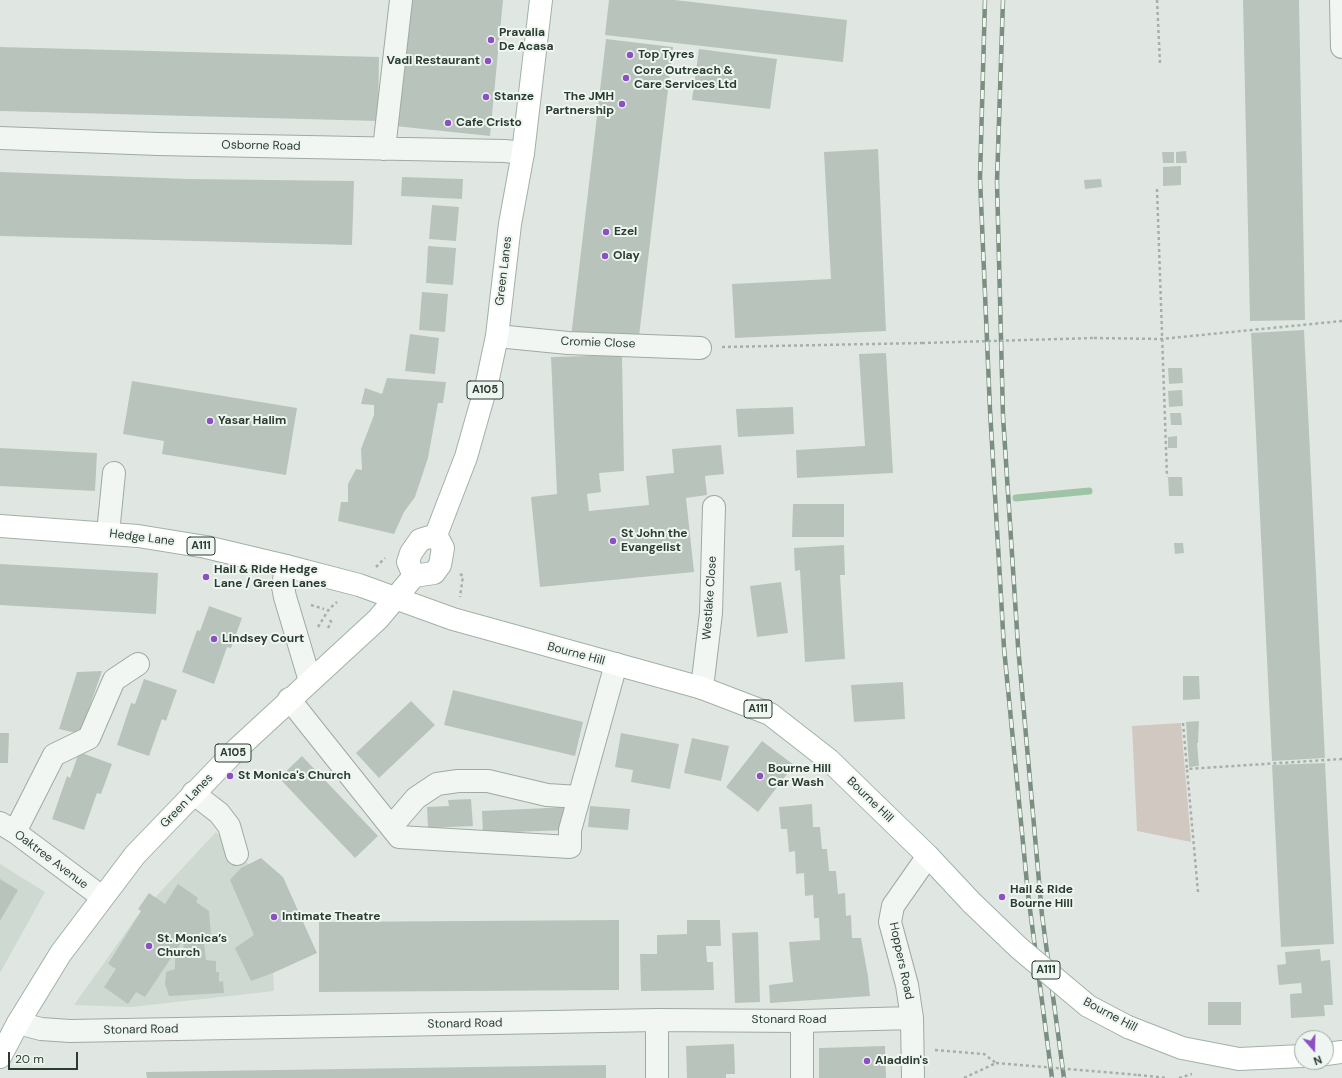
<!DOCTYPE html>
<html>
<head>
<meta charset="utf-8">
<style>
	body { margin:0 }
	#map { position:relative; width:1342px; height:1078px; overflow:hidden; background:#e0e7e2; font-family:"DM Sans",sans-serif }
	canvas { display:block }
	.north { position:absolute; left:1294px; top:1030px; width:40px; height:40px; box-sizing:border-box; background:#eff5f1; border:1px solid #a0aba4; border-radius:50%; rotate:160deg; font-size:11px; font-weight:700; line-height:16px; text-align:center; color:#2a3d30 }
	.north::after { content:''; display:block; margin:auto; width:14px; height:18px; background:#8b50c1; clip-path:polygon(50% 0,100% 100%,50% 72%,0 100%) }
	.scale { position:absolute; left:8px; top:1052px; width:70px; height:18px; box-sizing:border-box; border:2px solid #2a3d30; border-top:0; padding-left:5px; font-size:12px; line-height:14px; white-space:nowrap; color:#2a3d30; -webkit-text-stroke:3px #eff5f1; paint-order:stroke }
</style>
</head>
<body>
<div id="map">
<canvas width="1342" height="1078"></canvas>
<div class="north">N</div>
<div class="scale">20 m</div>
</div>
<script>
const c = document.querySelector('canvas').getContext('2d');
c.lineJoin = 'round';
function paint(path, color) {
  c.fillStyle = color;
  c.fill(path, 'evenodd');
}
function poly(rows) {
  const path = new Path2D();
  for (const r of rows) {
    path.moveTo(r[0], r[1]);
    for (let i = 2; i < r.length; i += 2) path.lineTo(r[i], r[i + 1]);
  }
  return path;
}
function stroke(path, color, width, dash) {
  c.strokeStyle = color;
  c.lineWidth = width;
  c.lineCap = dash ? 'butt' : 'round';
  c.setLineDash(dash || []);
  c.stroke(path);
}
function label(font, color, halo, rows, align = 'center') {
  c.font = font + ' "DM Sans",sans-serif';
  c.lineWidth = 4;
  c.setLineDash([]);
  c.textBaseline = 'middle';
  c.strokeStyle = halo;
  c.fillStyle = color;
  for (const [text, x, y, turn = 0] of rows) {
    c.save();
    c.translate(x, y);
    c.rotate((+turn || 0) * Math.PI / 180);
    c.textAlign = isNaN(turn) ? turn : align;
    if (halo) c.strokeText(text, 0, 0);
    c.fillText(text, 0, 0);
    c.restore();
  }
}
paint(poly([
	[216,832,269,885,274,991,132,1007,74,1005,136,918],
	[0,864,45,892,0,973]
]), '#ced9d1');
paint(poly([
	[1181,723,1191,842,1137,831,1132,726]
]), '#d1c8c2');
stroke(poly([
	[1016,498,1089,491]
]), '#9ec4a5', 7);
paint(poly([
	[409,0,503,0,490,136,395,126],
	[609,0,675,0,847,20,843,62,605,35],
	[1243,0,1299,0,1305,320,1250,321],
	[606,39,673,47,638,345,571,337],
	[0,47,379,57,378,121,0,111],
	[699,49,777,59,770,109,692,100],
	[878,149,886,331,735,338,732,284,831,279,824,152],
	[1186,151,1187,163,1176,163,1176,152],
	[1162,152,1174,152,1174,163,1163,163],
	[1181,166,1181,185,1163,186,1163,167],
	[0,172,189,179,354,181,352,245,0,236],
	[402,177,463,179,462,199,401,196],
	[1101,179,1102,187,1085,189,1084,180],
	[432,205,459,207,456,241,429,239],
	[428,246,456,248,453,285,426,283],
	[422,292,448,294,445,332,419,330],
	[1304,330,1325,758,1272,761,1251,333],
	[410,334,439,338,435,374,405,371],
	[886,353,893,473,797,478,796,450,865,446,859,354],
	[622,355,624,471,599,473,601,492,587,494,589,511,649,505,646,476,674,473,672,449,721,445,724,474,705,476,707,495,686,498,694,572,540,587,531,497,557,494,551,357],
	[1168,368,1182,368,1183,383,1169,384],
	[387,378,446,382,443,403,438,403,428,458,415,497,404,512,394,534,338,521,341,502,348,502,348,484,356,469,362,470,361,449,374,415,374,405,361,404,365,388,382,394],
	[132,381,297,408,286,475,162,454,164,441,123,434],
	[1182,390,1183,406,1169,407,1168,391],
	[793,407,794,434,738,437,736,409],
	[1170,413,1181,413,1182,425,1171,425],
	[1177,436,1177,448,1168,448,1168,437],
	[0,448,97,453,95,491,0,486],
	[1168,477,1182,477,1183,496,1169,496],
	[793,504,844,504,844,537,792,537],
	[1174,543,1183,543,1184,553,1175,554],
	[844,545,845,575,840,575,845,659,805,662,800,570,795,571,794,548],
	[0,564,158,573,156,614,0,605],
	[781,582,788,633,757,637,750,586],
	[209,606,242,618,231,648,227,647,214,684,182,672,197,630,200,631],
	[102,671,80,734,59,729,77,672],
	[1183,676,1199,676,1200,699,1183,700],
	[144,679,177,690,166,721,162,719,149,756,117,745,131,703,135,704],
	[903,682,905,719,854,722,851,685],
	[453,690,583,722,575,756,444,725],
	[411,701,435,725,379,778,356,753],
	[1199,721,1198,743,1191,743,1197,743,1199,766,1189,767,1186,722],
	[0,733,9,733,8,763,0,763],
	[621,733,679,744,670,789,631,782,633,770,615,767],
	[692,738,729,746,721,781,684,773],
	[762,741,794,765,758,812,726,787],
	[79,752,112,764,101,794,97,793,84,830,52,819,67,776,70,778],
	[302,756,378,836,355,858,279,778],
	[1325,763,1334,944,1281,947,1272,765],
	[471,799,473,826,428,828,427,807,449,806,448,800],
	[812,804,813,827,820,827,822,849,827,849,829,871,836,871,838,894,845,893,846,916,851,915,852,938,861,938,868,976,870,996,770,1003,769,985,793,982,789,942,820,940,819,918,814,918,813,895,805,896,804,873,796,874,795,851,789,852,787,829,781,829,779,807],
	[590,806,630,809,628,830,588,827],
	[569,807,570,830,483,833,482,811],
	[261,858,283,877,317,953,273,973,251,981,235,948,254,935,230,880,241,868],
	[0,879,18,890,0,921],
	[178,884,198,898,196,902,209,911,211,935,203,935,206,960,216,961,216,972,219,972,219,982,223,981,224,993,169,996,165,984,166,972,175,969,175,955,184,953,183,940,145,997,136,992,128,1004,104,987,116,969,108,964,141,911,138,909,149,893,165,904],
	[619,920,619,990,319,992,319,922],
	[687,920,720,920,721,946,706,946,707,962,713,962,714,990,641,991,640,954,657,954,657,935,687,934],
	[758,932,760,1002,735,1003,732,933],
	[1320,949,1321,961,1330,960,1333,1005,1324,1005,1325,1016,1291,1018,1290,994,1302,993,1301,983,1279,985,1277,965,1286,964,1285,952],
	[1208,1002,1241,1002,1241,1025,1208,1025],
	[734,1044,735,1074,726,1074,726,1078,687,1078,686,1046],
	[885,1046,886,1078,819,1078,819,1048],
	[606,1065,606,1078,147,1078,146,1072]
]), '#b8c4bb');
const minor = poly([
	[1341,0,1342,47],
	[0,138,158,144,505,151,523,153],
	[384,149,401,0],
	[497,336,568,343,700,348],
	[108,533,114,473],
	[286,566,283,587,285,597,310,681],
	[702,688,711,613,714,507],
	[289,699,399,837,570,847,570,830,616,664],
	[193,793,219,813,229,826,237,854],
	[0,823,15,832,102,897],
	[391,827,416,798,437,784,458,781,488,781,547,795,579,797],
	[15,832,54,755,89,738,114,680,138,664],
	[18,1023,41,1029,70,1031,657,1020,802,1021,912,1018],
	[657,1078,657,1020],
	[802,1078,802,1021],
	[913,1078,912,1018,907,985,890,922,893,906,928,856]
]);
const major = poly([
	[0,526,138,536,206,547,286,566,359,585,453,619,702,688,770,714,829,760,928,856,972,903],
	[436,535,466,457,487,383,497,336,510,224,523,153,541,0],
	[414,576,408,562,411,553,420,540,436,535],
	[1128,1027,1182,1048,1239,1059,1302,1056],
	[1326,1054,1342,1052],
	[0,1057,18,1023,61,953,135,855,237,749,378,619,414,576,434,573,440,565,443,548,436,535]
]);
stroke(minor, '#9eaaa2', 24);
stroke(major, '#a0b2a5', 24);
stroke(poly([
	[1157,0,1160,63],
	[1157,189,1167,477],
	[1094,338,1161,339,1342,321],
	[722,347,922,343],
	[376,567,385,558],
	[460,574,463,576,460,597],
	[311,605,324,609],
	[318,627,329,609,337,602],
	[328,628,331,622,329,617],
	[1183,723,1187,769],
	[1198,892,1187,769,1342,759],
	[935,1050,984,1054,996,1063],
	[1138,1075,1167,1078],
	[964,1078,996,1063],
	[1179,1078,1192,1074]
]), '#a6b0a9', 2.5, [3, 3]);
stroke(minor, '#f2f6f3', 22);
stroke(major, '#fff', 22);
const rail = poly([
	[985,0,980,178,990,410,1004,648,1028,894,1052,1078],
	[1003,0,997,182,1003,416,1018,646,1042,915,1064,1078]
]);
stroke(rail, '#7b8f81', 4.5);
stroke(rail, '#eff5f1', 3, [9]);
const majorBridge = poly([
	[972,903,1019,948,1088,1006,1128,1027]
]);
stroke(majorBridge, '#a0b2a5', 24, []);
stroke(poly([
	[922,343,1094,338],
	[996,1063,1138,1075]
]), '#a6b0a9', 2.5, [3, 3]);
stroke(majorBridge, '#fff', 22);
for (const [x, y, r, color] of [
	[491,40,4,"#8b50c1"],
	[630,55,4,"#8b50c1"],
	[488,61,4,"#8b50c1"],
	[626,78,4,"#8b50c1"],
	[486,97,4,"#8b50c1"],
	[622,104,4,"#8b50c1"],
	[448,123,4,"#8b50c1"],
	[606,232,4,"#8b50c1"],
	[605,256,4,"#8b50c1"],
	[210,421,4,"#8b50c1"],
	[613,541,4,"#8b50c1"],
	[206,577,4,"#8b50c1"],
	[214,639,4,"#8b50c1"],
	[230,776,4,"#8b50c1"],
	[760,776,4,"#8b50c1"],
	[1002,897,4,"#8b50c1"],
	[274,917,4,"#8b50c1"],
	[149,946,4,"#8b50c1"],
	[867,1061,4,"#8b50c1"]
]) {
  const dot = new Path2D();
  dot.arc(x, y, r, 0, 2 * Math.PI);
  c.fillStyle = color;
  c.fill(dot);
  stroke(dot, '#eff5f1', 1.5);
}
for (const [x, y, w] of [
	[485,390,36],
	[201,546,28],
	[758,709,28],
	[233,753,36],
	[1046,970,28]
]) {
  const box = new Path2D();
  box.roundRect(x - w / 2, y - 9, w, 18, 3);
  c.fillStyle = '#eff5f1';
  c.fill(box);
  stroke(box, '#2a3d30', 1);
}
label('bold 11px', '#2a3d30', null, [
	["A105",485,390],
	["A111",201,546],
	["A111",758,709],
	["A105",233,753],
	["A111",1046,970]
]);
label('bold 12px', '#2a3d30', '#eff5f1', [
	["Pravalia",499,33],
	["De Acasa",499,47],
	["Top Tyres",638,55],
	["Vadi Restaurant",480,61,"right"],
	["Core Outreach &",634,71],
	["Care Services Ltd",634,85],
	["Stanze",494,97],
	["The JMH",614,97,"right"],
	["Partnership",614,111,"right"],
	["Cafe Cristo",456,123],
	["Ezel",614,232],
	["Olay",613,256],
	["Yasar Halim",218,421],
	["St John the",621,534],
	["Evangelist",621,548],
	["Hail & Ride Hedge",214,570],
	["Lane / Green Lanes",214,584],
	["Lindsey Court",222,639],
	["Bourne Hill",768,769],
	["Car Wash",768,783],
	["St Monica's Church",238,776],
	["Hail & Ride",1010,890],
	["Bourne Hill",1010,904],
	["Intimate Theatre",282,917],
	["St. Monica’s",157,939],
	["Church",157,953],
	["Aladdin's",875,1061]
], 'left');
label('12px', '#2a3d30', '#eff5f1', [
	["Osborne Road",261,146,1],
	["Green Lanes",504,271,-83],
	["Cromie Close",598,343,2],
	["Hedge Lane",142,538,7],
	["Westlake Close",710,598,-86],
	["Bourne Hill",576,654,15],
	["Bourne Hill",870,800,44],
	["Green Lanes",187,801,-46],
	["Oaktree Avenue",51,860,37],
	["Hoppers Road",901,961,78],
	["Bourne Hill",1110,1015,28],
	["Stonard Road",789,1020],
	["Stonard Road",465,1024,-1],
	["Stonard Road",141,1030,-1]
]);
</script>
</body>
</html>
